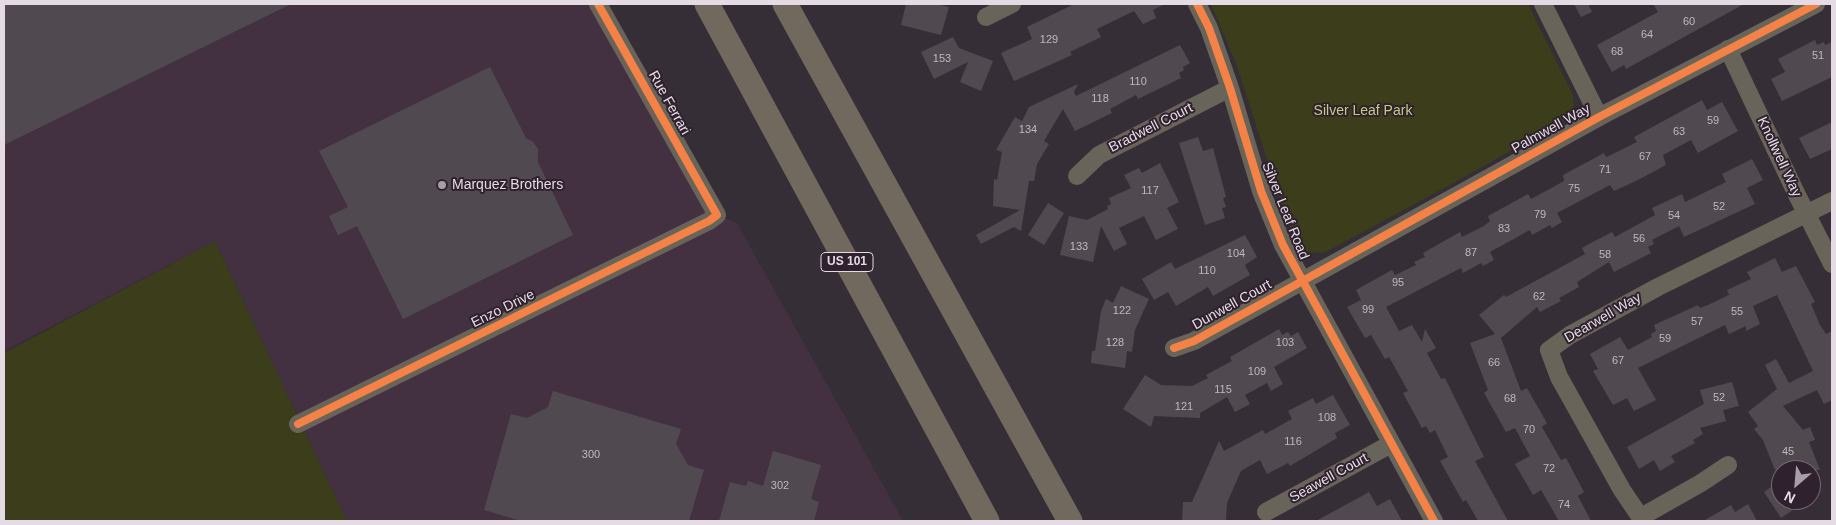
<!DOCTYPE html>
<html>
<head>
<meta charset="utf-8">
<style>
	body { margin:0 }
	#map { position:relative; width:1836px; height:525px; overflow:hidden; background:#362e36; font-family:Helvetica,sans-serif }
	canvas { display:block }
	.frame { position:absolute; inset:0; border:5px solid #e4dbe4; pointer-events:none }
	.north { position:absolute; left:1771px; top:460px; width:50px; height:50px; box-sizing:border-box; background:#30212f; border:1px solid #786b77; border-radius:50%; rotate:207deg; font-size:14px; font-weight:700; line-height:20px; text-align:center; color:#e4dbe4 }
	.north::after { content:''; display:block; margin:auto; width:18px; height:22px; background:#a79ea7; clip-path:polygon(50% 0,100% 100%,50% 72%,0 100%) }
</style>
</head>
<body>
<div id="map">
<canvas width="1836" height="525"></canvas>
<div class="frame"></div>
<div class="north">N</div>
</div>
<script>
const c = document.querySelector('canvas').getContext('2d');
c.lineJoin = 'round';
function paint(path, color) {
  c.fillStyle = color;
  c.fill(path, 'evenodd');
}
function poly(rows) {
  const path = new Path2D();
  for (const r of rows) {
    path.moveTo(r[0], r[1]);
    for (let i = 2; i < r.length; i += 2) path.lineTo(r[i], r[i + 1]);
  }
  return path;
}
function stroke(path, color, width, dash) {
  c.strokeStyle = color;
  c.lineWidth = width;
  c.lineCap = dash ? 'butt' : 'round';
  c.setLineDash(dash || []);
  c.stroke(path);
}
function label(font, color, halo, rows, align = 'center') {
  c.font = font + ' Helvetica,sans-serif';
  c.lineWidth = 4;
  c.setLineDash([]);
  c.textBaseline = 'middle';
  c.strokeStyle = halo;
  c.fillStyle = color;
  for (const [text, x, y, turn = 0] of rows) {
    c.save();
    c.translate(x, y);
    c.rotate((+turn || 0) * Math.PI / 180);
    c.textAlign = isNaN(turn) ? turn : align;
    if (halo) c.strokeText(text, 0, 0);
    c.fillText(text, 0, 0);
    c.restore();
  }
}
paint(poly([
	[4,4,598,4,717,215,737,223,903,521,347,521,215,241,4,351]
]), '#433142');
paint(poly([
	[1211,4,1528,4,1573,95,1574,109,1564,121,1448,186,1326,252,1310,253,1301,247,1287,222,1237,66],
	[215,241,347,521,4,521,4,353]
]), '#3b3d1b');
paint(poly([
	[4,4,291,4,4,145],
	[906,4,936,4,949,7,941,35,901,25],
	[1074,4,1165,4,1153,10,1156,18,1143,24,1134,11,1097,29,1101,37,1070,52,1072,55,1014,81,1001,53,1032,39,1027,27],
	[1574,4,1588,4,1592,12,1581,17],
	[1653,4,1744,4,1626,69,1624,65,1612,72,1597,45,1658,12],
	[953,37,959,48,993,61,981,91,960,82,968,62,934,79,921,52],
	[1815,40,1817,45,1824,42,1825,45,1832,42,1832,77,1782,101,1771,79,1785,72,1778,59],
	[1180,45,1190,63,1183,67,1184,70,1179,73,1181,78,1138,99,1136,95,1110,109,1112,113,1075,131,1063,109,1044,141,1049,144,1037,164,1034,181,1029,181,1021,231,1014,227,981,244,976,235,1020,210,993,206,994,179,997,180,1002,152,996,150,1015,117,1022,121,1029,107,1078,84,1074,92,1076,96],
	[490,67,526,138,533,142,538,149,538,162,573,235,403,319,357,226,338,235,329,216,348,207,319,151],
	[1702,100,1707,110,1722,102,1738,131,1698,153,1691,140,1663,155,1666,165,1638,180,1614,191,1610,185,1557,213,1562,222,1552,228,1550,225,1532,235,1530,230,1490,252,1494,260,1483,266,1481,263,1463,273,1461,268,1386,307,1399,331,1412,325,1422,342,1425,329,1436,348,1427,353,1441,379,1445,378,1484,457,1475,461,1508,521,1478,521,1466,500,1463,502,1440,461,1448,457,1435,430,1430,433,1426,426,1422,428,1403,393,1408,391,1389,357,1385,359,1371,335,1365,338,1347,307,1361,300,1356,290,1392,270,1395,275,1416,265,1414,262,1425,257,1423,253,1460,232,1462,237,1484,226,1490,221,1488,216,1528,194,1531,199,1564,181,1563,175,1604,153,1606,157,1615,153,1637,142,1634,137],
	[1832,122,1832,149,1810,159,1799,138],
	[1198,137,1203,151,1213,148,1226,197,1223,198,1226,207,1222,208,1225,218,1205,225,1179,143],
	[1752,159,1763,180,1747,188,1755,204,1684,237,1679,226,1652,240,1654,244,1648,247,1651,253,1614,272,1609,262,1577,282,1579,287,1559,298,1561,301,1540,312,1537,307,1501,338,1521,391,1527,388,1547,423,1542,427,1561,460,1566,458,1584,492,1578,496,1591,521,1559,521,1541,490,1533,495,1515,464,1530,456,1515,428,1506,432,1484,393,1488,390,1470,343,1495,334,1479,315,1504,295,1506,297,1585,254,1582,248,1587,245,1612,232,1615,237,1655,215,1652,208,1682,194,1685,202,1726,182,1722,174],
	[1160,163,1179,202,1167,208,1178,229,1156,240,1144,216,1119,228,1127,244,1114,251,1101,226,1093,262,1060,255,1069,216,1087,220,1108,209,1107,206,1111,204,1109,198,1131,188,1124,175,1139,168,1142,173],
	[1048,203,1064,213,1044,245,1028,235],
	[1245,235,1257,257,1245,265,1250,275,1213,296,1208,287,1176,306,1168,292,1154,300,1142,279,1171,262,1175,269],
	[1775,258,1782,272,1796,266,1815,302,1811,304,1820,325,1826,334,1832,331,1832,400,1824,404,1817,390,1783,406,1803,430,1810,427,1815,440,1809,442,1820,470,1775,470,1763,440,1754,429,1758,426,1748,412,1777,389,1765,365,1776,359,1789,383,1813,371,1777,295,1753,306,1760,324,1746,331,1746,326,1729,334,1725,325,1638,368,1656,400,1634,411,1627,398,1613,405,1593,371,1598,369,1590,354,1620,337,1628,350,1652,337,1651,334,1656,331,1654,325,1698,305,1700,308,1708,305,1729,295,1727,290,1751,279,1747,272],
	[1121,286,1149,299,1135,330,1132,352,1127,351,1125,368,1091,363,1092,351,1095,351,1101,311,1106,299,1113,303],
	[1279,329,1282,335,1288,332,1291,336,1298,332,1307,348,1274,367,1283,384,1271,391,1267,383,1245,395,1250,404,1235,412,1227,397,1200,413,1200,418,1154,416,1151,427,1123,409,1145,375,1161,385,1192,386,1208,378,1206,375,1232,361,1230,357],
	[1732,382,1739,406,1723,410,1726,421,1700,428,1703,434,1693,440,1695,443,1671,456,1675,462,1660,471,1654,460,1639,469,1627,447,1704,404,1700,390],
	[553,391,681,429,676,444,688,465,704,470,689,521,521,521,484,510,511,414,527,418,548,407],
	[1333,395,1350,425,1335,433,1337,438,1290,466,1288,463,1267,474,1260,460,1241,471,1227,503,1226,521,1182,521,1183,502,1192,502,1219,441,1224,451,1263,430,1265,434,1292,419,1288,411,1313,398,1316,404],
	[773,451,821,465,811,499,819,502,814,521,719,521,730,482,746,486,748,481,763,486],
	[1781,480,1781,500,1807,500,1781,518,1764,492],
	[1369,492,1377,506,1390,499,1402,521,1316,521],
	[1748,504,1757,521,1703,521,1731,505,1735,512]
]), '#504a50');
stroke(poly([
	[1197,4,1209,28,1230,88,1261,191,1283,245,1434,521],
	[1543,4,1599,117],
	[986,17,1012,4],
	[1728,49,1797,195,1832,264],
	[1077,176,1099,155,1230,88],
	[1174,348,1194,341,1599,117,1816,4],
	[298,424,709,221,717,215,598,4],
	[1266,512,1391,444],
	[1641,517,1701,483,1728,465],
	[1643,521,1622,490,1559,377,1549,350,1570,335,1658,287,1832,201]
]), '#696459', 18);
stroke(poly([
	[707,4,987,521],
	[785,4,1070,521]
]), '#71695d', 25);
stroke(poly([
	[1197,4,1209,28,1230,88,1261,191,1283,245,1434,521],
	[1174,348,1194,341,1599,117,1816,4],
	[298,424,709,221,717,215,598,4]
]), '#f48246', 8);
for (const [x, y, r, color] of [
	[442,185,5,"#a79ea7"]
]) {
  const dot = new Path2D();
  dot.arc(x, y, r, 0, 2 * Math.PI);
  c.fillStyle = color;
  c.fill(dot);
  stroke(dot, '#30212f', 2);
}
label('11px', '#bfb7bf', null, [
	["60",1689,22],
	["64",1647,35],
	["129",1049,40],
	["68",1617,52],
	["51",1818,56],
	["153",942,59],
	["110",1138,82],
	["118",1100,99],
	["59",1713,121],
	["134",1028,130],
	["63",1679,132],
	["67",1645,157],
	["71",1605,170],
	["75",1574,189],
	["117",1150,191],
	["52",1719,207],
	["79",1540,215],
	["54",1674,216],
	["83",1504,229],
	["56",1639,239],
	["133",1079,247],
	["87",1471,253],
	["104",1236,254],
	["58",1605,255],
	["110",1207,271],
	["95",1398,283],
	["62",1539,297],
	["99",1368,310],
	["122",1122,311],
	["55",1737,312],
	["57",1697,322],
	["59",1665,339],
	["128",1115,343],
	["103",1285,343],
	["67",1618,361],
	["66",1494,363],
	["109",1257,372],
	["115",1223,390],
	["52",1719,398],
	["68",1510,399],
	["121",1184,407],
	["108",1327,418],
	["70",1529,430],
	["116",1293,442],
	["45",1788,452],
	["300",591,455],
	["72",1549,469],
	["302",780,486],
	["74",1564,505]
]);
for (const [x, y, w] of [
	[847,262,52]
]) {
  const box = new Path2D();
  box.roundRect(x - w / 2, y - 9.5, w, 19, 4);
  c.fillStyle = '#30212f';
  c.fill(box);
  stroke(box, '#e4dbe4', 1);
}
label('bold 12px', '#e4dbe4', null, [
	["US 101",847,262]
]);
label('14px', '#e4dbe4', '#30212f', [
	["Rue Ferrari",669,103,61],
	["Bradwell Court",1151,128,-27],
	["Palmwell Way",1551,129,-29],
	["Knollwell Way",1779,157,65],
	["Silver Leaf Road",1285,211,68],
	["Dunwell Court",1232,305,-29],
	["Enzo Drive",503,309,-26],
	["Dearwell Way",1603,318,-30],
	["Seawell Court",1329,478,-29]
]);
label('14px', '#c3cb7d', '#30212f', [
	["Silver Leaf Park",1363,111]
]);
label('14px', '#e4dbe4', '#30212f', [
	["Marquez Brothers",452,185]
], 'left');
</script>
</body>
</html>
